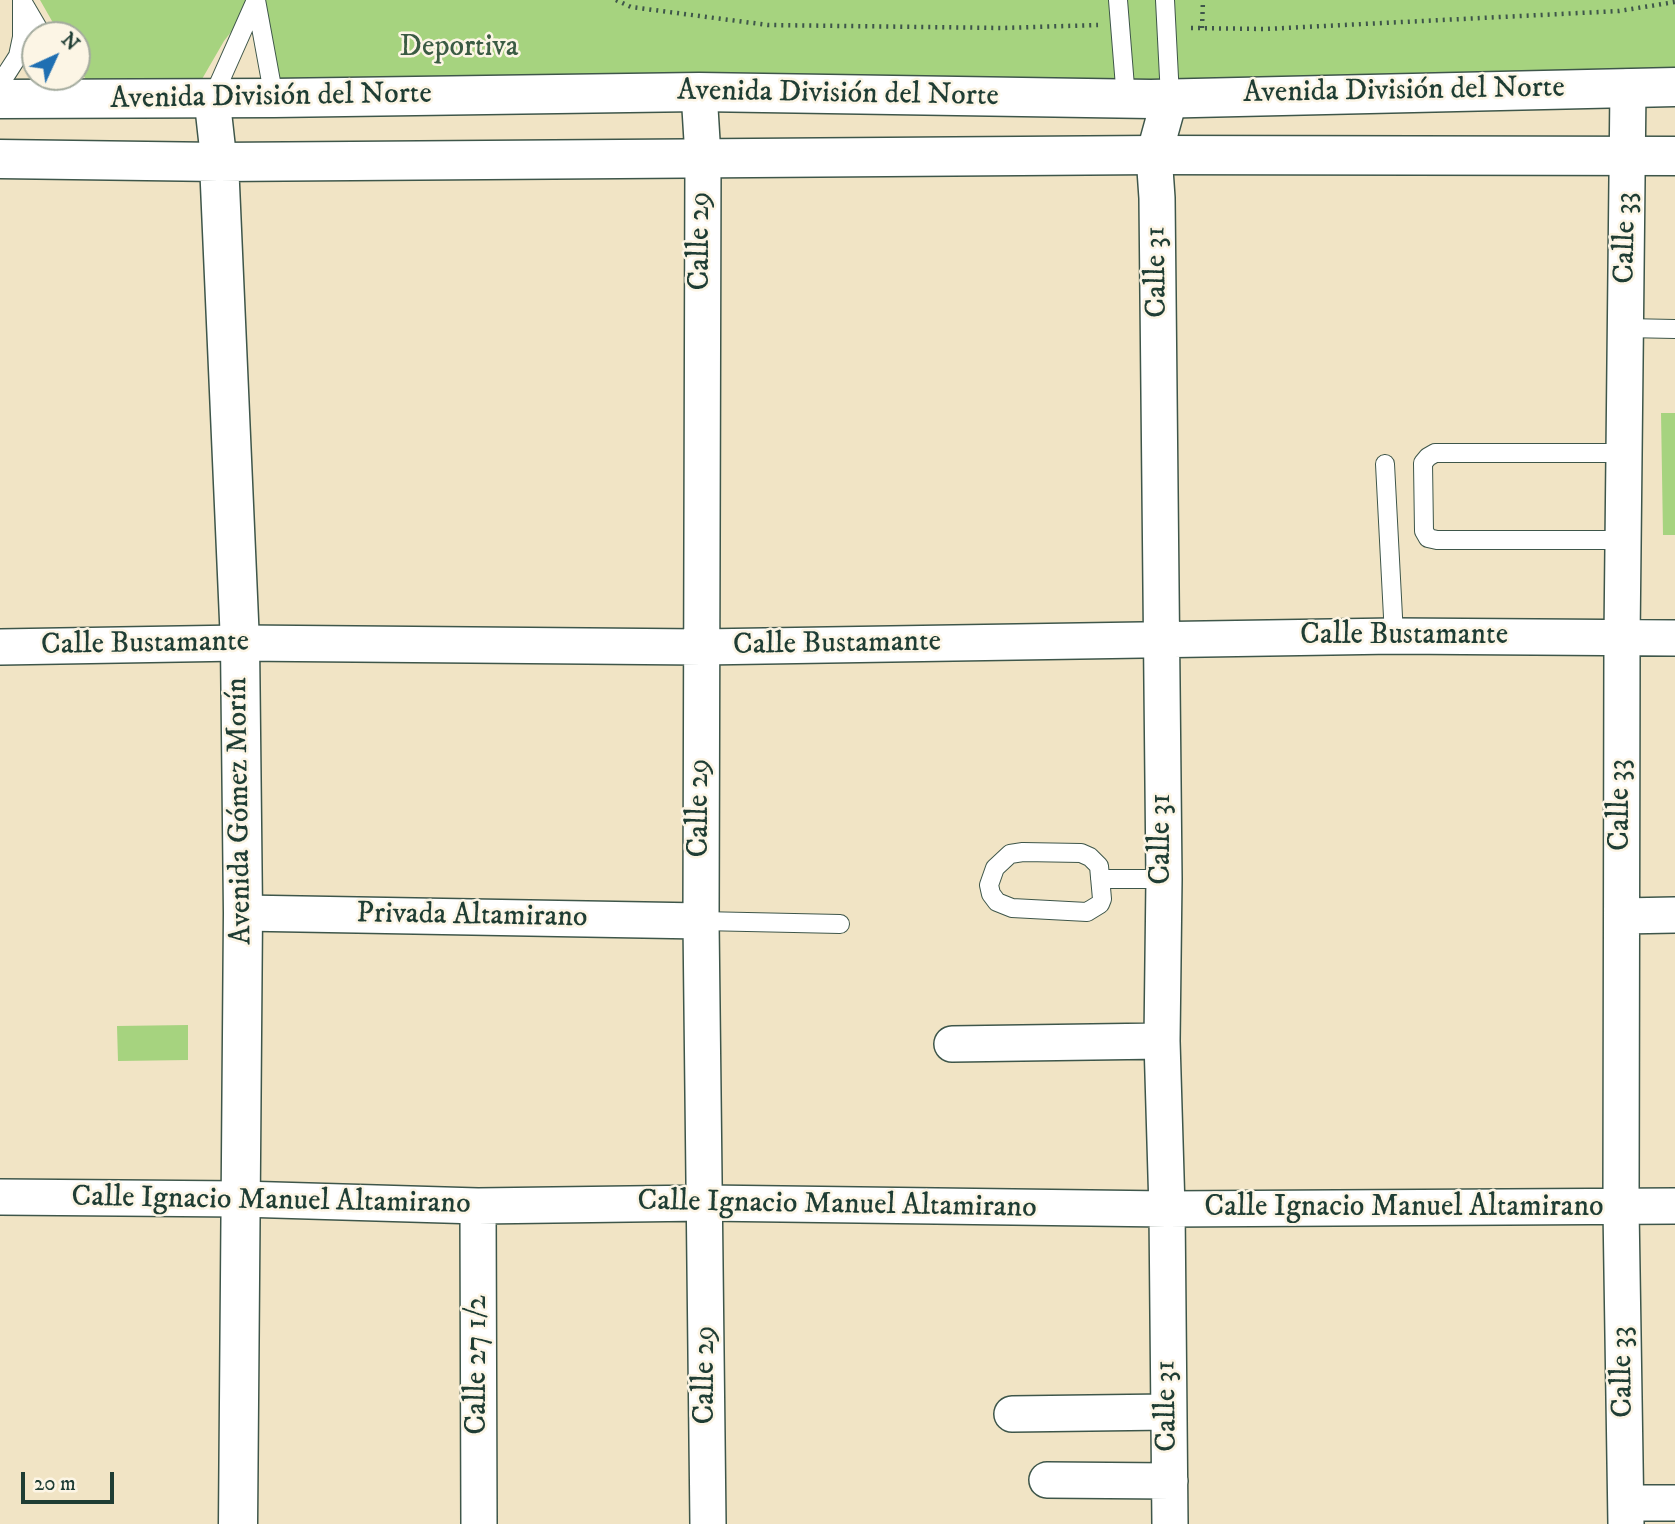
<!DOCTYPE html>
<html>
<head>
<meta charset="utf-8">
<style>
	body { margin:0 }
	#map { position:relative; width:1675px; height:1524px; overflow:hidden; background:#f1e4c5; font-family:"IM FELL DW Pica",serif }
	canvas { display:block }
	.north { position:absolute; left:21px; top:21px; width:70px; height:70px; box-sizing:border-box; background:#fcf5e5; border:2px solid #a4ab9e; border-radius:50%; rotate:45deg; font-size:19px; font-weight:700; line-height:28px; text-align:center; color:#1f3d34 }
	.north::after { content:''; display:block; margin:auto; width:24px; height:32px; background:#1f6fb2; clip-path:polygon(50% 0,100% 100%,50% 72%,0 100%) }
	.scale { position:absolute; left:21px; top:1472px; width:93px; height:32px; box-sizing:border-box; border:4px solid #1f3d34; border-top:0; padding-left:9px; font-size:21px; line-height:24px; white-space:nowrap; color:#1f3d34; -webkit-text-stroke:5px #fcf5e5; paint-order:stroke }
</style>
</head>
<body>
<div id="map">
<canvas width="1675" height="1524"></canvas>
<div class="north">N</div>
<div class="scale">20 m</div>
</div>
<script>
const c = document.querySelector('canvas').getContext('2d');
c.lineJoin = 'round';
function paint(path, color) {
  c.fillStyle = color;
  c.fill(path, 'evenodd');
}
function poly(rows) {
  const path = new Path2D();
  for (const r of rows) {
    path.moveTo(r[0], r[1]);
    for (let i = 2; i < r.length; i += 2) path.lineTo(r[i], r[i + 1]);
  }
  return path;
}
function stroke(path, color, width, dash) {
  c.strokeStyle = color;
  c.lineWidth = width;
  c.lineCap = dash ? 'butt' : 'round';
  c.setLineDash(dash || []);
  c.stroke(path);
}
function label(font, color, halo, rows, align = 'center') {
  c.font = font + ' "IM FELL DW Pica",serif';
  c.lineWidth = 5;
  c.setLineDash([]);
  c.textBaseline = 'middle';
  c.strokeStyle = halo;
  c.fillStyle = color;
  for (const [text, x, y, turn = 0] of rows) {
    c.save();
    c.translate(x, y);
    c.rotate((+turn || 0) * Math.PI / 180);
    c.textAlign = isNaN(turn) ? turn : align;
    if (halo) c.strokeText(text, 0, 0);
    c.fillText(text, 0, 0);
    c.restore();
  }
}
paint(poly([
	[40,0,1675,0,1675,93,274,98,255,1,224,41,198,86,88,83,77,65,77,35,60,35],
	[1675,413,1675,535,1663,535,1661,413],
	[188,1025,188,1060,118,1061,117,1026]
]), '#a6d37f');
const lane = poly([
	[1118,0,1126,99],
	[1165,0,1170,97],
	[0,84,18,56,22,37,22,1,42,35],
	[212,99,256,0,274,98],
	[1625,328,1675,329],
	[1385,464,1394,636],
	[1623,540,1437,540,1428,538,1424,531,1423,463,1428,457,1435,453,1624,453],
	[1023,852,1081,853,1090,857,1099,866,1102,899,1100,904,1087,912,1012,908,997,902,991,894,989,885,995,868,1010,854,1023,852],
	[1100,879,1164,879],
	[701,921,840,924]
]);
const street = poly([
	[699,92,703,157,701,921,708,1524],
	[212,99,219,162],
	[0,647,240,643,702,647,1394,636,1675,638],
	[243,913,701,921],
	[1622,916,1675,915],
	[952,1044,1162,1041],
	[0,1197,241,1199,478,1206,705,1203,1167,1209,1675,1206],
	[478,1206,479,1524],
	[1012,1414,1168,1412],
	[1047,1480,1170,1481],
	[1626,1503,1675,1503],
	[1170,1524,1167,1209,1162,1041,1164,879,1157,198,1154,155,1170,97],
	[1626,1524,1621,1208,1622,638,1628,87]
]);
const secondary = poly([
	[0,99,274,98,699,92,1151,99,1675,87],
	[0,159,219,162,1154,155,1675,156],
	[219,162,240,643,243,913,238,1524]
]);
stroke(lane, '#3e564a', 20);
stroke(street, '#3e564a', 38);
stroke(secondary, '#3e564a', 41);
stroke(poly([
	[616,0,631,7,768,25,1002,28,1098,25],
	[1191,28,1265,29,1619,11,1675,2],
	[1202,28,1203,0]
]), '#3e564a', 4.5, [2, 5]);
stroke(lane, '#fff', 18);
stroke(street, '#fff', 35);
stroke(secondary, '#fff', 38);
label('30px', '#3a5b43', '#fcf5e5', [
	["Deportiva",459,49]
]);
label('30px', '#1f3d34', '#fcf5e5', [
	["Avenida División del Norte",1404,92,-1],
	["Avenida División del Norte",838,95,1],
	["Avenida División del Norte",271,98,-1],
	["Calle 33",1627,238,-89],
	["Calle 29",702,241,-90],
	["Calle 31",1158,272,-91],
	["Calle Bustamante",1404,637],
	["Calle Bustamante",145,645,-1],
	["Calle Bustamante",837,645,-1],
	["Calle 33",1622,805,-90],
	["Calle 29",701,808,-90],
	["Avenida Gómez Morín",241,811,-91],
	["Calle 31",1163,839,-90],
	["Privada Altamirano",472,917,1],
	["Calle Ignacio Manuel Altamirano",271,1202,1],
	["Calle Ignacio Manuel Altamirano",837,1206,1],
	["Calle Ignacio Manuel Altamirano",1404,1209],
	["Calle 27 1/2",479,1365,-90],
	["Calle 33",1624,1372,-91],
	["Calle 29",707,1375,-90],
	["Calle 31",1168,1406,-91]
]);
</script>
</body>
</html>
